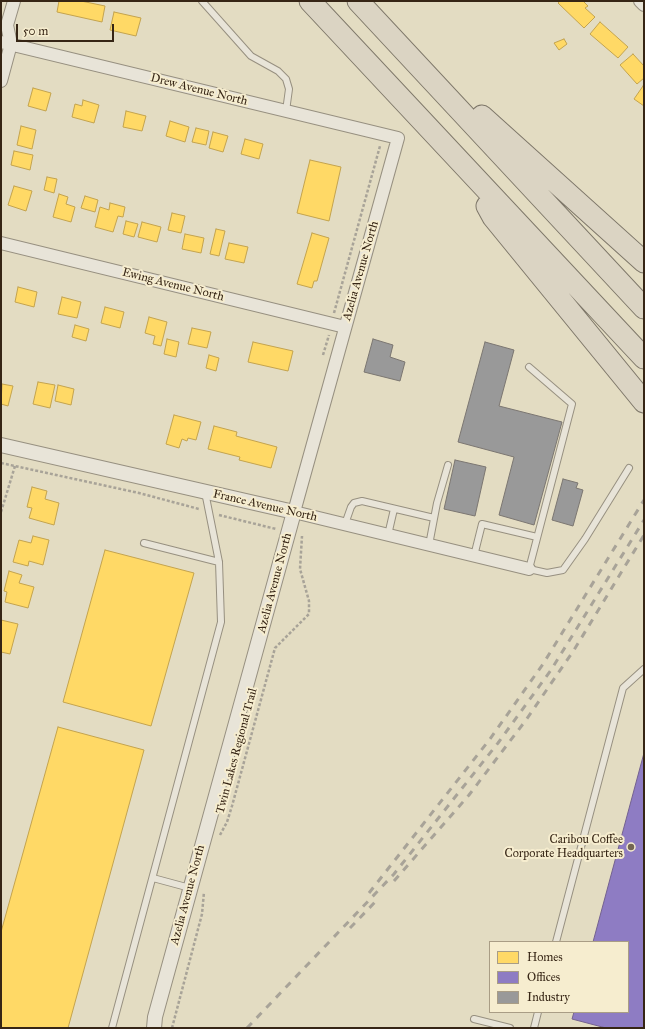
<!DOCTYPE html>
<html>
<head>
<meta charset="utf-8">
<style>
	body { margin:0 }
	#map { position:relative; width:645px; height:1029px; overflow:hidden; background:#e3dcc2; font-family:"IM FELL Great Primer",serif }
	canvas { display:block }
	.frame { position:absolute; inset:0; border:2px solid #362515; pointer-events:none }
	.legend { position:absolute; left:489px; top:941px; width:140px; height:72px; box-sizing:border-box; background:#f6edcf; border:1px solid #a99d85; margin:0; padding:5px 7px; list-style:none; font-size:12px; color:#362515 }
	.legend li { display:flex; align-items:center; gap:8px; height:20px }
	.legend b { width:20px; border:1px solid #a99d85 }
	.scale { position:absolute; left:16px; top:24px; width:98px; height:18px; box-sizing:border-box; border:2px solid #362515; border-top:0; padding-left:5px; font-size:12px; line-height:14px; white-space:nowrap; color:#362515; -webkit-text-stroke:3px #f6edcf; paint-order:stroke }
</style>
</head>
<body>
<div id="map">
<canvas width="645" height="1029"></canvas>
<div class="frame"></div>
<ul class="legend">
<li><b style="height:11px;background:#ffd966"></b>Homes</li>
<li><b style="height:11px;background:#8e7cc3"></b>Offices</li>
<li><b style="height:11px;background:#999"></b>Industry</li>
</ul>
<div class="scale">50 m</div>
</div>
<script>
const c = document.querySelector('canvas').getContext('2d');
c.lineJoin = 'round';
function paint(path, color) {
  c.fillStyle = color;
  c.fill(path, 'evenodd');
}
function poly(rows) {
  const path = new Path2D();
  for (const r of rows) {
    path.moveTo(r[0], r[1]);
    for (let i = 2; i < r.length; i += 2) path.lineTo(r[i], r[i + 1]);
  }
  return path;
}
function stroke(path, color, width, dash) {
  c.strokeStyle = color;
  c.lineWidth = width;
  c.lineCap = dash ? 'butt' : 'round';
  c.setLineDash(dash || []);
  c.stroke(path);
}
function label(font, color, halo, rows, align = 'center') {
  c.font = font + ' "IM FELL Great Primer",serif';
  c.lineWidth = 4;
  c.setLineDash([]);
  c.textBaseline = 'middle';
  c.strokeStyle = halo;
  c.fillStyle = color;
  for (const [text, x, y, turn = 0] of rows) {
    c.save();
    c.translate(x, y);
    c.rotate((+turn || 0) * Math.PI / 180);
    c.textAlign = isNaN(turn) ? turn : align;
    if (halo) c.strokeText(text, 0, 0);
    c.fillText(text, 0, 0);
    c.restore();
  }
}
const homes = poly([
	[59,1,81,1,105,6,102,22,57,12,59,1],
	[560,1,583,1,588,6,585,8,595,17,584,28,558,3,560,1],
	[114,12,141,18,136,36,110,30,114,12],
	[600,22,628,47,618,58,590,34,600,22],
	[564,39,567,44,559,50,554,43,564,39],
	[633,54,644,66,644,78,637,84,620,65,633,54],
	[643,86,644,87,644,106,634,99,643,86],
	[33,88,51,93,46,111,28,106,33,88],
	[83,100,99,105,94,123,72,117,75,104,82,106,83,100],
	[126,111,146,116,142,131,123,127,126,111],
	[170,121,189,127,185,142,166,136,170,121],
	[21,126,36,130,32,149,17,145,21,126],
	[196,128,209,131,206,145,192,142,196,128],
	[213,132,228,136,223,152,209,148,213,132],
	[245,139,263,144,259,159,241,154,245,139],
	[14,151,33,155,30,170,11,165,14,151],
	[310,160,341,167,329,221,297,213,310,160],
	[47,177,57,179,54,193,44,190,47,177],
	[14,186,32,191,26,211,8,205,14,186],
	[59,194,68,197,66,204,75,207,71,222,53,217,59,194],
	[85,196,98,200,95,212,81,208,85,196],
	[110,203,125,207,123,217,118,216,113,232,95,227,100,207,109,210,110,203],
	[172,213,185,216,181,233,168,230,172,213],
	[126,221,138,224,134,237,123,234,126,221],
	[142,222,161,227,157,242,138,237,142,222],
	[216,229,225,231,219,256,210,254,216,229],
	[312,233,329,238,317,281,314,281,312,288,297,284,312,233],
	[185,234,204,238,201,253,182,249,185,234],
	[229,243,248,247,244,263,225,259,229,243],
	[18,287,37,292,34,307,15,302,18,287],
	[62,297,81,302,77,318,58,314,62,297],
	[105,307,124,312,120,328,101,323,105,307],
	[149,317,167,322,161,346,153,344,155,336,145,333,149,317],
	[75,325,89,329,86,341,72,337,75,325],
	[192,328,211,332,207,348,188,344,192,328],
	[167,339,179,342,176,357,164,354,167,339],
	[253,342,293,351,288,371,248,362,253,342],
	[209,355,219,358,216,371,206,368,209,355],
	[38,382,55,385,50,408,33,404,38,382],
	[2,384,13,386,8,406,1,404,2,384],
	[58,385,74,389,71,405,55,401,58,385],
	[174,415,201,422,196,440,188,438,187,441,182,439,179,448,166,444,174,415],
	[214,426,237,432,236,436,277,447,271,468,239,460,240,457,208,449,214,426],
	[32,487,47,491,45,499,59,503,54,525,29,518,32,508,27,507,32,487],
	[33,536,49,540,43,565,29,561,28,566,13,562,19,540,31,543,33,536],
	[105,550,194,573,151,726,63,702,105,550],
	[9,571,22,575,19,583,34,587,28,608,5,602,7,592,4,591,9,571],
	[1,620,18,624,10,654,1,652,1,620],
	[58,727,144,750,68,1028,1,1028,1,932,58,727]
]);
paint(homes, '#ffd966');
stroke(homes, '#c3a34e', 1);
const offices = poly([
	[644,753,644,1028,606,1028,572,1019,574,1012,628,1012,628,942,593,942,644,753]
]);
paint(offices, '#8e7cc3');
stroke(offices, '#74628f', 1);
const industry = poly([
	[373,339,393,345,390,357,405,362,400,381,364,372,373,339],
	[485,342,514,350,499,406,562,422,534,525,499,515,514,457,458,442,485,342],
	[455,460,486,467,475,516,444,509,455,460],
	[563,479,578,483,576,488,583,490,573,526,552,520,563,479]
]);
paint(industry, '#999');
stroke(industry, '#7b7671', 1);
const service = poly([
	[202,1,251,56,278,71,286,79,289,89,286,111],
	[529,367,572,404,529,569,547,573,563,570,585,539,629,468],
	[345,524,351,507,354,503,362,501,434,518],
	[388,535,394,509],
	[144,543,219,562],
	[429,545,437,503,448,465],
	[474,556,482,524,537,537],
	[153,878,190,888],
	[556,942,623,688,644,669],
	[474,1019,510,1028],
	[112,1028,221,622,219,562,205,492],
	[534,1028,538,1012]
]);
const minor = poly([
	[640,1,644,5],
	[1,42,398,138,294,512,529,569],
	[1,81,11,44,7,25,14,1],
	[1,243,345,327]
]);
const tertiary = poly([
	[1,445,294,512,155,1017,154,1028]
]);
const motorway = poly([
	[310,1,644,358],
	[358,1,644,308],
	[482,116,644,262],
	[487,206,493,217,644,402]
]);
stroke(service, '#979080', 8);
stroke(minor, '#979080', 14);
stroke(tertiary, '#979080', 16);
stroke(motorway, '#7e7769', 23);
stroke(poly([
	[334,313,380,146],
	[323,355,329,335],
	[1,463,139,493,199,509],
	[1,512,15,466],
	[219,515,276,529],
	[220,835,227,822,232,806,275,648,309,614,309,601,300,569,302,536],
	[172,1028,202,914,204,892]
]), '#a8a398', 2.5, [3, 2]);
stroke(service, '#e8e4d8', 6);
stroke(minor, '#e8e4d8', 12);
stroke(tertiary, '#e8e4d8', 14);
stroke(motorway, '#dbd4c3', 21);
stroke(poly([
	[394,881,469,795,526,720,574,650,644,535],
	[369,893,490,739,543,664,644,500],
	[350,928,378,899],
	[247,1028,394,874,498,743,551,670,644,520]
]), '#a8a398', 3, [7, 7]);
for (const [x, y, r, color] of [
	[631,847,4,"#736552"]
]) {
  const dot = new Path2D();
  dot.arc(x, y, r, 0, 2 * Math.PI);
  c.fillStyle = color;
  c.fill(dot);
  stroke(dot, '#f6edcf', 1.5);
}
label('12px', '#362515', '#f6edcf', [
	["Drew Avenue North",199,90,14],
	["Azelia Avenue North",361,271,-74],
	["Ewing Avenue North",173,285,14],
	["France Avenue North",265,506,13],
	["Azelia Avenue North",275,583,-75],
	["Twin Lakes Regional Trail",237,751,-75],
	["Azelia Avenue North",188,895,-75]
]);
label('12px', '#362515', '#f6edcf', [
	["Caribou Coffee",623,840],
	["Corporate Headquarters",623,854]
], 'right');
</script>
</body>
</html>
